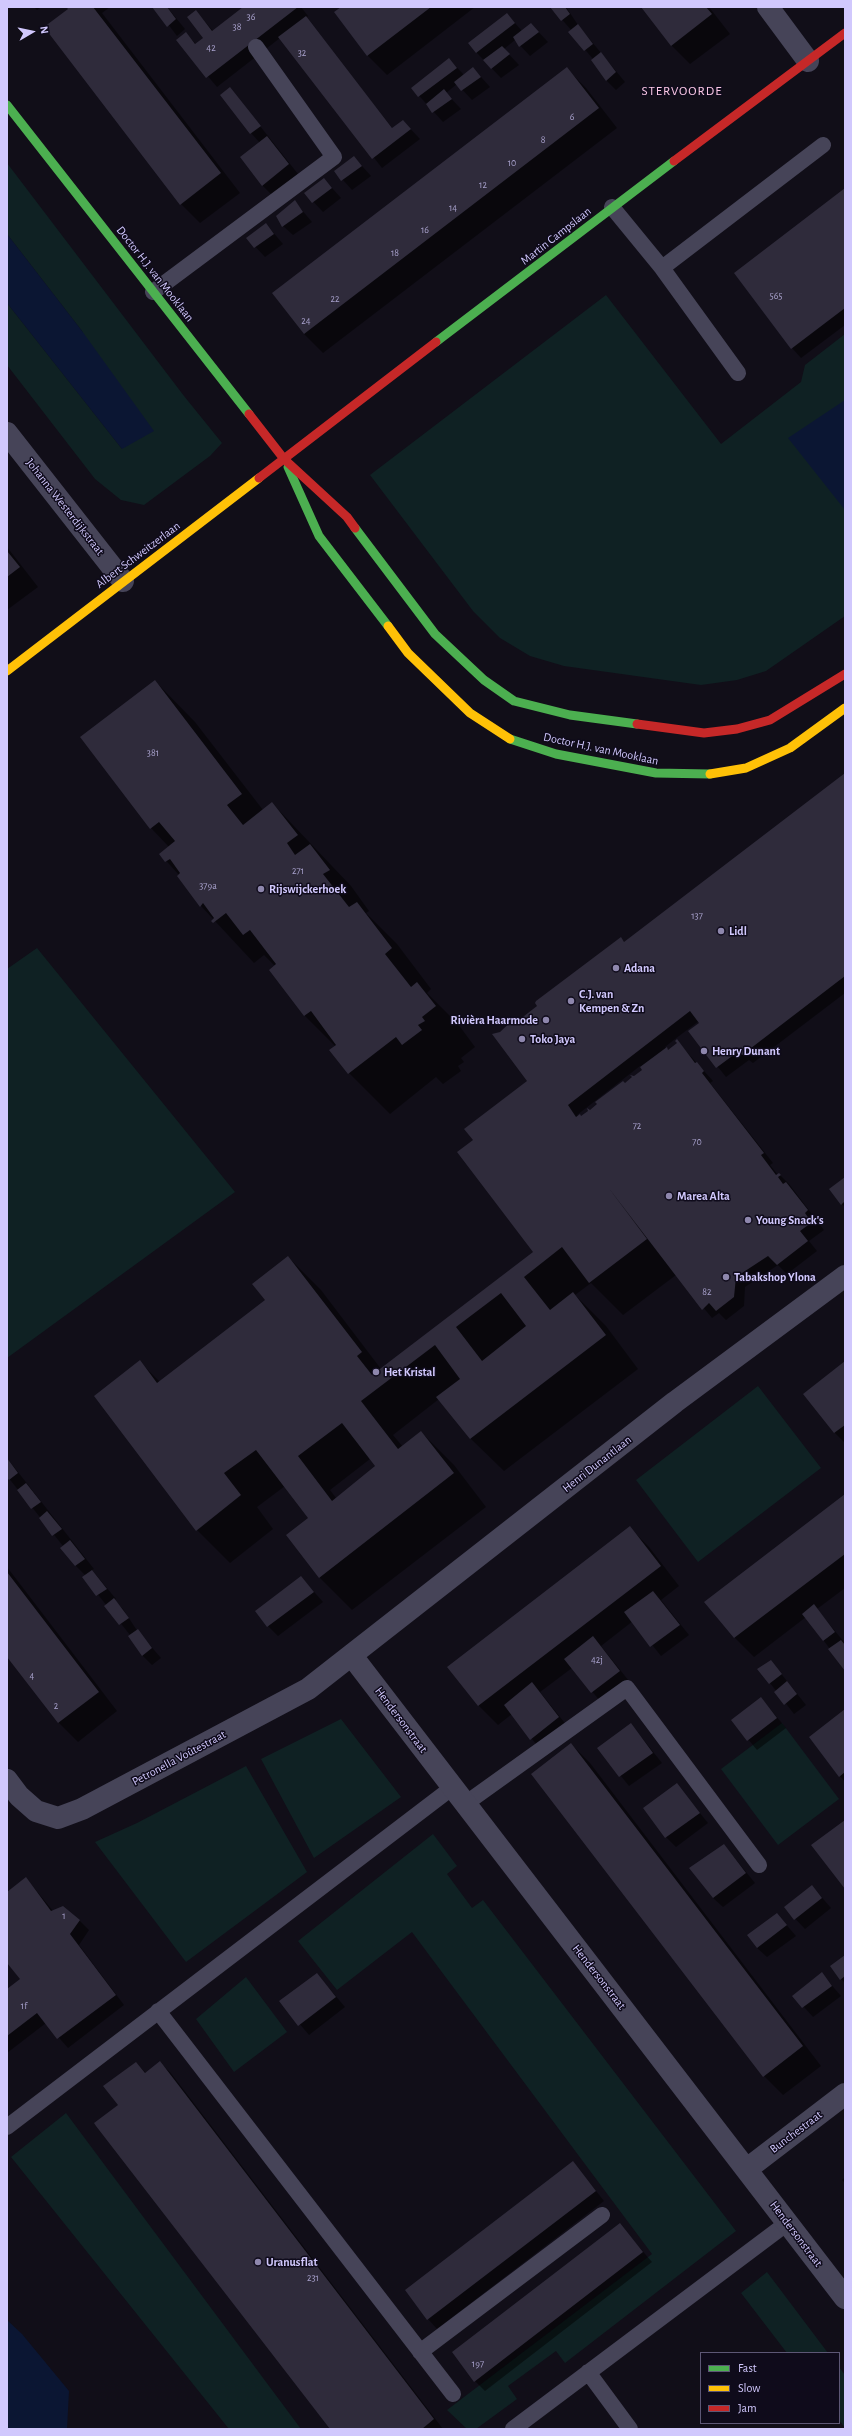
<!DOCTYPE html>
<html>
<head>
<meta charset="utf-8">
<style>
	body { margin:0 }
	#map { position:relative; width:852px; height:2436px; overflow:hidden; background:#110e18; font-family:"Alegreya Sans",sans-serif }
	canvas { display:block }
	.frame { position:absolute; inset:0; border:8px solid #d1c8fd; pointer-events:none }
	.legend { position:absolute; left:700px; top:2352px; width:140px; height:72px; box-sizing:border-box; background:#0f0b1b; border:1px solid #5d5775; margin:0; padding:5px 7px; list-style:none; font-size:12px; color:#d1c8fd }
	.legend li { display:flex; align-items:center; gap:8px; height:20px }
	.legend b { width:20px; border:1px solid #5d5775 }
	.north { position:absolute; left:12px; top:12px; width:40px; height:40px; -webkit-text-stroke:3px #0f0b1b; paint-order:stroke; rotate:81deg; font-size:11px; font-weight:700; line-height:16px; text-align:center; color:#d1c8fd }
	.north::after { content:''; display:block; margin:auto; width:14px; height:18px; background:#d1c8fd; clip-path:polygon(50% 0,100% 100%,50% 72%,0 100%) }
</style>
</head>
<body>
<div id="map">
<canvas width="852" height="2436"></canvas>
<div class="frame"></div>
<ul class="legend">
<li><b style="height:5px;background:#4caf50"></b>Fast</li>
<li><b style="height:5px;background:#ffc107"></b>Slow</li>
<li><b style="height:5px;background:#c62828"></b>Jam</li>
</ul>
<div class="north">N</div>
</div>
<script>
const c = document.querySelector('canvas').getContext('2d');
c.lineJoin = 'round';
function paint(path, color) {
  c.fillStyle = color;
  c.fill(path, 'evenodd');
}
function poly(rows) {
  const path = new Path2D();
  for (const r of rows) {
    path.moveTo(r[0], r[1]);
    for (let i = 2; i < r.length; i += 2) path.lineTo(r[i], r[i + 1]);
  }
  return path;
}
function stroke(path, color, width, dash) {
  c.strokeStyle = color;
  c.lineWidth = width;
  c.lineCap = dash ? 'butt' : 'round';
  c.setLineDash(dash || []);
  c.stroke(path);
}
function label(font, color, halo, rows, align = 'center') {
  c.font = font + ' "Alegreya Sans",sans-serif';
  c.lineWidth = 3;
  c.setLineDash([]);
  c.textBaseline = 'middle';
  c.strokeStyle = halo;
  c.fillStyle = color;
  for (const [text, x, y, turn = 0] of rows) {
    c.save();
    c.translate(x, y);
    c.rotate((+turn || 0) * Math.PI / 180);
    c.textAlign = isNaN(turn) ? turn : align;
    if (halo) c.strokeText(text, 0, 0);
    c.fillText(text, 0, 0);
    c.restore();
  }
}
paint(poly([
	[7,163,184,396,222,443,210,456,144,505,121,500,95,479,7,365,7,303,122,449,82,331,7,234],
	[606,295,721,444,801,382,805,365,845,334,845,616,766,671,737,680,701,685,564,666,530,656,500,638,473,611,370,475],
	[37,948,235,1192,7,1358,7,969],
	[758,1386,821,1468,698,1562,636,1480],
	[341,1719,401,1797,314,1858,261,1759],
	[782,1723,839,1799,778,1845,721,1769],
	[246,1766,307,1872,186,1962,95,1842,137,1823],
	[433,1834,457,1866,447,1874,472,1908,483,1900,736,2231,565,2363,556,2351,508,2386,517,2399,476,2429,467,2429,447,2410,652,2254,412,1932,337,1990,298,1941],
	[246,1977,287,2032,234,2072,196,2019],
	[66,2113,301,2429,229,2429,11,2157],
	[767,2272,828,2353,787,2353,741,2293],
	[839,2367,845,2375,845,2428,839,2420]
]), '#0f2123');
paint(poly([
	[7,234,82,331,154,431,122,449,7,303],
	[845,400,845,510,788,438],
	[7,2320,22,2334,69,2391,67,2429,7,2429]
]), '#0b1633');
paint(poly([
	[34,7,41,7,37,10],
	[67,7,110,7,102,13,240,193,200,223,181,204],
	[155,7,167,7,185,29,177,36],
	[244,7,301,7,308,16,306,18,393,129,403,121,420,139,382,168,280,38,217,87,177,40,186,34,196,44,204,38,196,11,213,31],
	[343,7,475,7,387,75,368,56,336,13],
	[551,7,566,7,578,25,625,82,616,90,606,80,593,59,570,32,572,31],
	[642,7,709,7,730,34,690,64,671,45],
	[507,14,522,31,531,24,548,42,530,56,515,40,504,49,519,65,501,78,476,52],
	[449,59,464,75,473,68,490,87,472,100,457,84,446,93,461,109,443,122,412,88],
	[567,69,586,88,617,128,323,353,304,334,273,293],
	[230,88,298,174,272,195,262,185,260,143,251,133],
	[354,157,371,176,352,190,335,171],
	[324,179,341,198,323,212,306,194],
	[845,189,845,325,801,358,792,348],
	[295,202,312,222,293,235,283,226],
	[266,224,283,244,265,257,248,239],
	[7,547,38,587,7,610],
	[155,681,195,722,263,810,272,803,351,886,369,911,366,913,397,944,431,989,427,993,458,1024,475,1047,461,1058,464,1062,458,1066,461,1071,443,1084,436,1077,390,1114,349,1073,336,1047,305,1016,271,970,275,966,264,955,254,963,201,906,178,877,179,875,160,854,169,847,151,828,81,738],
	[845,775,845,993,753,1063,749,1060,726,1077,689,1031,700,1023,699,1021,675,1039,713,1081,710,1083,773,1163,770,1165,778,1175,779,1174,789,1184,824,1230,809,1241,817,1251,787,1274,778,1265,745,1287,744,1306,726,1320,719,1313,712,1318,676,1275,623,1315,591,1283,575,1295,606,1326,638,1369,504,1471,471,1439,439,1399,393,1435,403,1447,421,1432,454,1465,486,1507,352,1610,319,1577,309,1518,285,1486,257,1507,273,1529,230,1563,197,1530,140,1362,160,1382,266,1300,288,1257,321,1290,381,1369,534,1252,475,1140,531,1087,500,1033,519,1021,621,939,625,943],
	[675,1039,678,1044,669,1051,665,1047],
	[640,1066,643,1070,625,1084,582,1117,577,1115],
	[370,1459,376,1467,336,1498,330,1490],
	[845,1179,845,1207,842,1204],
	[845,1363,845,1443,835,1433],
	[7,1458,94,1569,92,1570,116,1599,114,1600,123,1609,136,1629,161,1658,152,1665,142,1655,130,1635,84,1577,86,1576,75,1565,63,1546,7,1476],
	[845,1495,845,1588,817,1609,844,1642,845,1669,806,1617,754,1657,735,1638,706,1602],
	[630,1528,649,1547,679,1586,661,1600,689,1635,661,1656,633,1621,601,1646,629,1681,601,1702,572,1668,540,1692,568,1727,540,1749,512,1714,498,1725,479,1706,449,1667],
	[7,1567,117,1711,78,1742,59,1723,7,1655],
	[301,1577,323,1602,278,1636,268,1626],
	[771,1661,806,1705,794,1714,770,1683],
	[761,1698,786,1728,757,1750,732,1720],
	[845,1710,845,1782,840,1776],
	[631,1724,662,1763,629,1786,599,1749],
	[571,1744,590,1763,821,2066,783,2095,764,2076,532,1774],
	[677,1785,708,1823,676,1847,666,1837],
	[724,1845,755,1883,723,1907,713,1898],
	[26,1878,53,1911,79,1920,89,1930,79,1945,124,2005,68,2048,46,2023,7,2053,7,1990,21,1979,7,1962,7,1893],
	[812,1886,831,1908,805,1929,785,1908],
	[777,1914,796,1936,767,1957,757,1948],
	[845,1956,845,1983,841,1979],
	[317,1974,345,2007,309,2035,281,2002],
	[822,1974,841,1996,813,2017,794,1996],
	[136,2063,146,2073,160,2063,170,2072,443,2429,331,2429,119,2106],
	[573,2162,604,2201,437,2329,428,2319],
	[845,2177,845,2183,842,2180],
	[620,2225,652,2262,485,2391,475,2381]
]), '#0007');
paint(poly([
	[66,7,93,7,221,173,180,205,44,27,68,9],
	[152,7,167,7,176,19,167,27],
	[243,7,298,7,206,78,176,40,186,32,195,44,203,38,187,17,196,10,212,31],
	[341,7,431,7,367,56,334,12],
	[550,7,565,7,570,14,561,21],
	[641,7,706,7,712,14,671,46],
	[507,13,515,23,476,53,468,43],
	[306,16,392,128,403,120,411,129,372,159,278,37],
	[531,23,539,32,519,47,513,37],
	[578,24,593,44,584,51,568,32],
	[502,46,510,54,491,69,483,60],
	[601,52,616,72,606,81,591,60],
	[449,58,457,68,418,97,411,88],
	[473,67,481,77,461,91,454,82],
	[567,67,599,108,304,334,272,293],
	[230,87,261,126,250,134,220,95],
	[444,89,452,99,432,113,426,104],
	[267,136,289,164,262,186,240,157],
	[354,156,362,166,341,181,334,171],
	[324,178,332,188,312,203,304,193],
	[845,188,845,308,791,349,734,273],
	[295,200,303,212,282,227,276,216],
	[266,223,274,234,254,248,246,238],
	[7,551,20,567,7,577],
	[155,680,242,794,227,805,243,825,272,802,298,835,287,843,295,855,310,844,330,870,323,874,349,907,357,902,392,948,385,954,411,987,417,982,436,1006,422,1017,425,1021,418,1025,422,1030,402,1045,396,1037,348,1074,329,1050,336,1045,311,1011,304,1016,269,970,276,964,250,930,243,935,226,913,213,923,211,921,214,918,203,903,200,907,177,876,180,873,170,859,165,862,159,854,175,841,159,822,150,829,80,737],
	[845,773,845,976,742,1055,739,1051,716,1068,688,1031,699,1023,690,1011,568,1105,576,1117,580,1114,581,1116,588,1111,587,1108,590,1110,597,1104,595,1102,623,1081,625,1083,632,1077,630,1075,634,1076,642,1070,640,1067,667,1047,668,1050,677,1043,675,1041,677,1039,695,1063,697,1062,704,1071,702,1073,764,1153,761,1155,776,1175,779,1173,781,1175,778,1177,783,1184,786,1182,808,1210,805,1213,810,1220,813,1217,815,1220,800,1231,808,1241,777,1265,768,1256,736,1277,734,1297,716,1311,709,1303,702,1310,608,1187,647,1239,589,1283,562,1247,524,1277,550,1310,573,1292,606,1335,470,1439,436,1397,460,1379,435,1345,361,1401,398,1449,421,1431,454,1473,319,1578,286,1535,308,1518,256,1450,224,1473,241,1495,196,1531,94,1396,140,1360,157,1383,265,1300,252,1284,288,1256,362,1352,357,1356,372,1375,533,1252,457,1152,473,1140,464,1129,527,1081,492,1034,500,1032,516,1017,519,1020,537,1006,535,1003,536,1001,621,937,624,942],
	[501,1293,526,1326,482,1361,456,1327],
	[342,1423,375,1466,332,1501,298,1456],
	[845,1177,845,1201,841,1205,829,1189],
	[845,1361,845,1425,834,1433,803,1394],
	[7,1458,18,1473,9,1480,7,1478],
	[26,1483,41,1502,31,1509,17,1490],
	[845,1494,845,1554,734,1638,704,1602],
	[47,1511,62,1529,52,1536,39,1518],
	[630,1526,661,1566,478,1706,447,1667],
	[70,1540,85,1559,75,1566,60,1548],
	[92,1570,107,1589,96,1596,82,1577],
	[7,1572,99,1692,58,1723,7,1657],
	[301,1576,314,1592,267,1627,255,1611],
	[653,1591,680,1625,650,1647,624,1612],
	[114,1598,129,1618,119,1625,104,1606],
	[814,1604,835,1632,823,1641,802,1614],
	[138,1629,152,1648,142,1656,128,1636],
	[593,1636,620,1671,591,1693,564,1659],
	[841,1640,845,1645,845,1671,828,1649],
	[771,1660,782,1674,769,1684,757,1669],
	[787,1681,797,1694,784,1705,774,1692],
	[532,1682,559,1717,530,1740,504,1705],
	[761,1697,777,1718,747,1741,731,1720],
	[845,1709,845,1772,839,1777,809,1737],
	[631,1723,653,1753,619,1777,597,1748],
	[571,1743,803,2046,763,2077,531,1774],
	[677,1783,700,1813,665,1838,643,1808],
	[845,1820,845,1889,811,1845],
	[724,1844,746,1873,713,1898,689,1868],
	[26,1877,51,1911,63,1906,80,1920,70,1934,116,1995,57,2039,37,2013,7,2036,7,1989,20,1979,7,1963,7,1892],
	[812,1885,822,1898,794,1920,784,1907],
	[777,1913,787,1925,757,1948,747,1935],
	[845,1955,845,1976,840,1980,830,1966],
	[822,1972,832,1986,802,2008,792,1996],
	[317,1973,336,1997,298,2026,279,2001],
	[160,2061,434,2419,422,2429,330,2429,96,2126,94,2123,118,2105,103,2086,136,2062,145,2073],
	[573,2161,596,2191,427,2320,405,2290],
	[620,2223,643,2252,474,2382,452,2352]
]), '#2f2b3b');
stroke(poly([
	[612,207,662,268,738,373],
	[662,268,823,145],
	[153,292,334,157,256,47],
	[465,1804,627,1688,759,1865],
	[158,2011,453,2394],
	[7,2127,453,1787],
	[420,2352,602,2215],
	[588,2372,630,2429],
	[513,2429,786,2224]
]), '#464458', 16);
stroke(poly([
	[768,7,808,61],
	[7,433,123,581],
	[352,1656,845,2298],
	[7,1780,19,1796,36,1811,58,1818,82,1809,308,1689,675,1402,845,1276],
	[747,2169,845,2094]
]), '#464458', 22);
stroke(poly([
	[7,105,249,414],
	[436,342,674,161],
	[288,467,319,536,388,626],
	[355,528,435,634,484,680,514,701,570,715,637,724],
	[510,739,556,754,656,773,710,774]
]), '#4caf50', 9);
stroke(poly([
	[388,626,408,653,470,713,510,739],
	[7,671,259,478],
	[710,774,746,768,790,748,845,708]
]), '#ffc107', 9);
stroke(poly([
	[674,161,845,33],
	[249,414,284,459,347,517,355,528],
	[259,478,436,342],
	[637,724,704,733,737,729,770,720,845,674]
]), '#c62828', 9);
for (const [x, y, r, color] of [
	[261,889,4,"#8e87ad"],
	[721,931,4,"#8e87ad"],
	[616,968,4,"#8e87ad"],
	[571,1001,4,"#8e87ad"],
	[546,1020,4,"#8e87ad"],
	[522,1039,4,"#8e87ad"],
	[704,1051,4,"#8e87ad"],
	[669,1196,4,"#8e87ad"],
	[748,1220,4,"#8e87ad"],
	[726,1277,4,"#8e87ad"],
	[376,1372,4,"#8e87ad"],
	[258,2262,4,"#8e87ad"]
]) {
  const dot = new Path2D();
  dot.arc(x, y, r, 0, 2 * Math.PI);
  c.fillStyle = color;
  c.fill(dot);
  stroke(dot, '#0f0b1b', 1.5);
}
label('10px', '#a8a1cc', null, [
	["36",251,17],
	["38",237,27],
	["42",211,48],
	["32",302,53],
	["6",572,117],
	["8",543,140],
	["10",512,163],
	["12",483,185],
	["14",453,208],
	["16",425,230],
	["18",395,253],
	["565",776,296],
	["22",335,299],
	["24",306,321],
	["381",153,753],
	["271",298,871],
	["379a",208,886],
	["137",697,916],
	["72",637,1126],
	["70",697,1142],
	["82",707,1292],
	["42j",597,1660],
	["4",32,1676],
	["2",56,1706],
	["1",64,1916],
	["1f",24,2006],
	["231",313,2278],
	["197",478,2364]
]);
label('12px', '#d1c8fd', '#0f0b1b', [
	["Martin Campslaan",556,236,-38],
	["Doctor H.J. van Mooklaan",155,274,52],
	["Johanna Westerdijkstraat",65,507,52],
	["Albert Schweitzerlaan",138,555,-37],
	["Doctor H.J. van Mooklaan",601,749,12],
	["Henri Dunantlaan",597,1464,-38],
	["Hendersonstraat",401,1720,53],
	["Petronella Voûtestraat",179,1758,-28],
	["Hendersonstraat",599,1977,52],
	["Bunchestraat",796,2132,-37],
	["Hendersonstraat",796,2234,53]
]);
label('bold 12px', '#d1c8fd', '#0f0b1b', [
	["Rijswijckerhoek",269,889],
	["Lidl",729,931],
	["Adana",624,968],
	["C.J. van",579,994],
	["Kempen & Zn",579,1008],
	["Rivièra Haarmode",538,1020,"right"],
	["Toko Jaya",530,1039],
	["Henry Dunant",712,1051],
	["Marea Alta",677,1196],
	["Young Snack's",756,1220],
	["Tabakshop Ylona",734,1277],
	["Het Kristal",384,1372],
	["Uranusflat",266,2262]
], 'left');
c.letterSpacing = '1px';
label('13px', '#fdc9e7', '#0f0b1b', [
	["STERVOORDE",682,91]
]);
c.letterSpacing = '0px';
</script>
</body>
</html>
